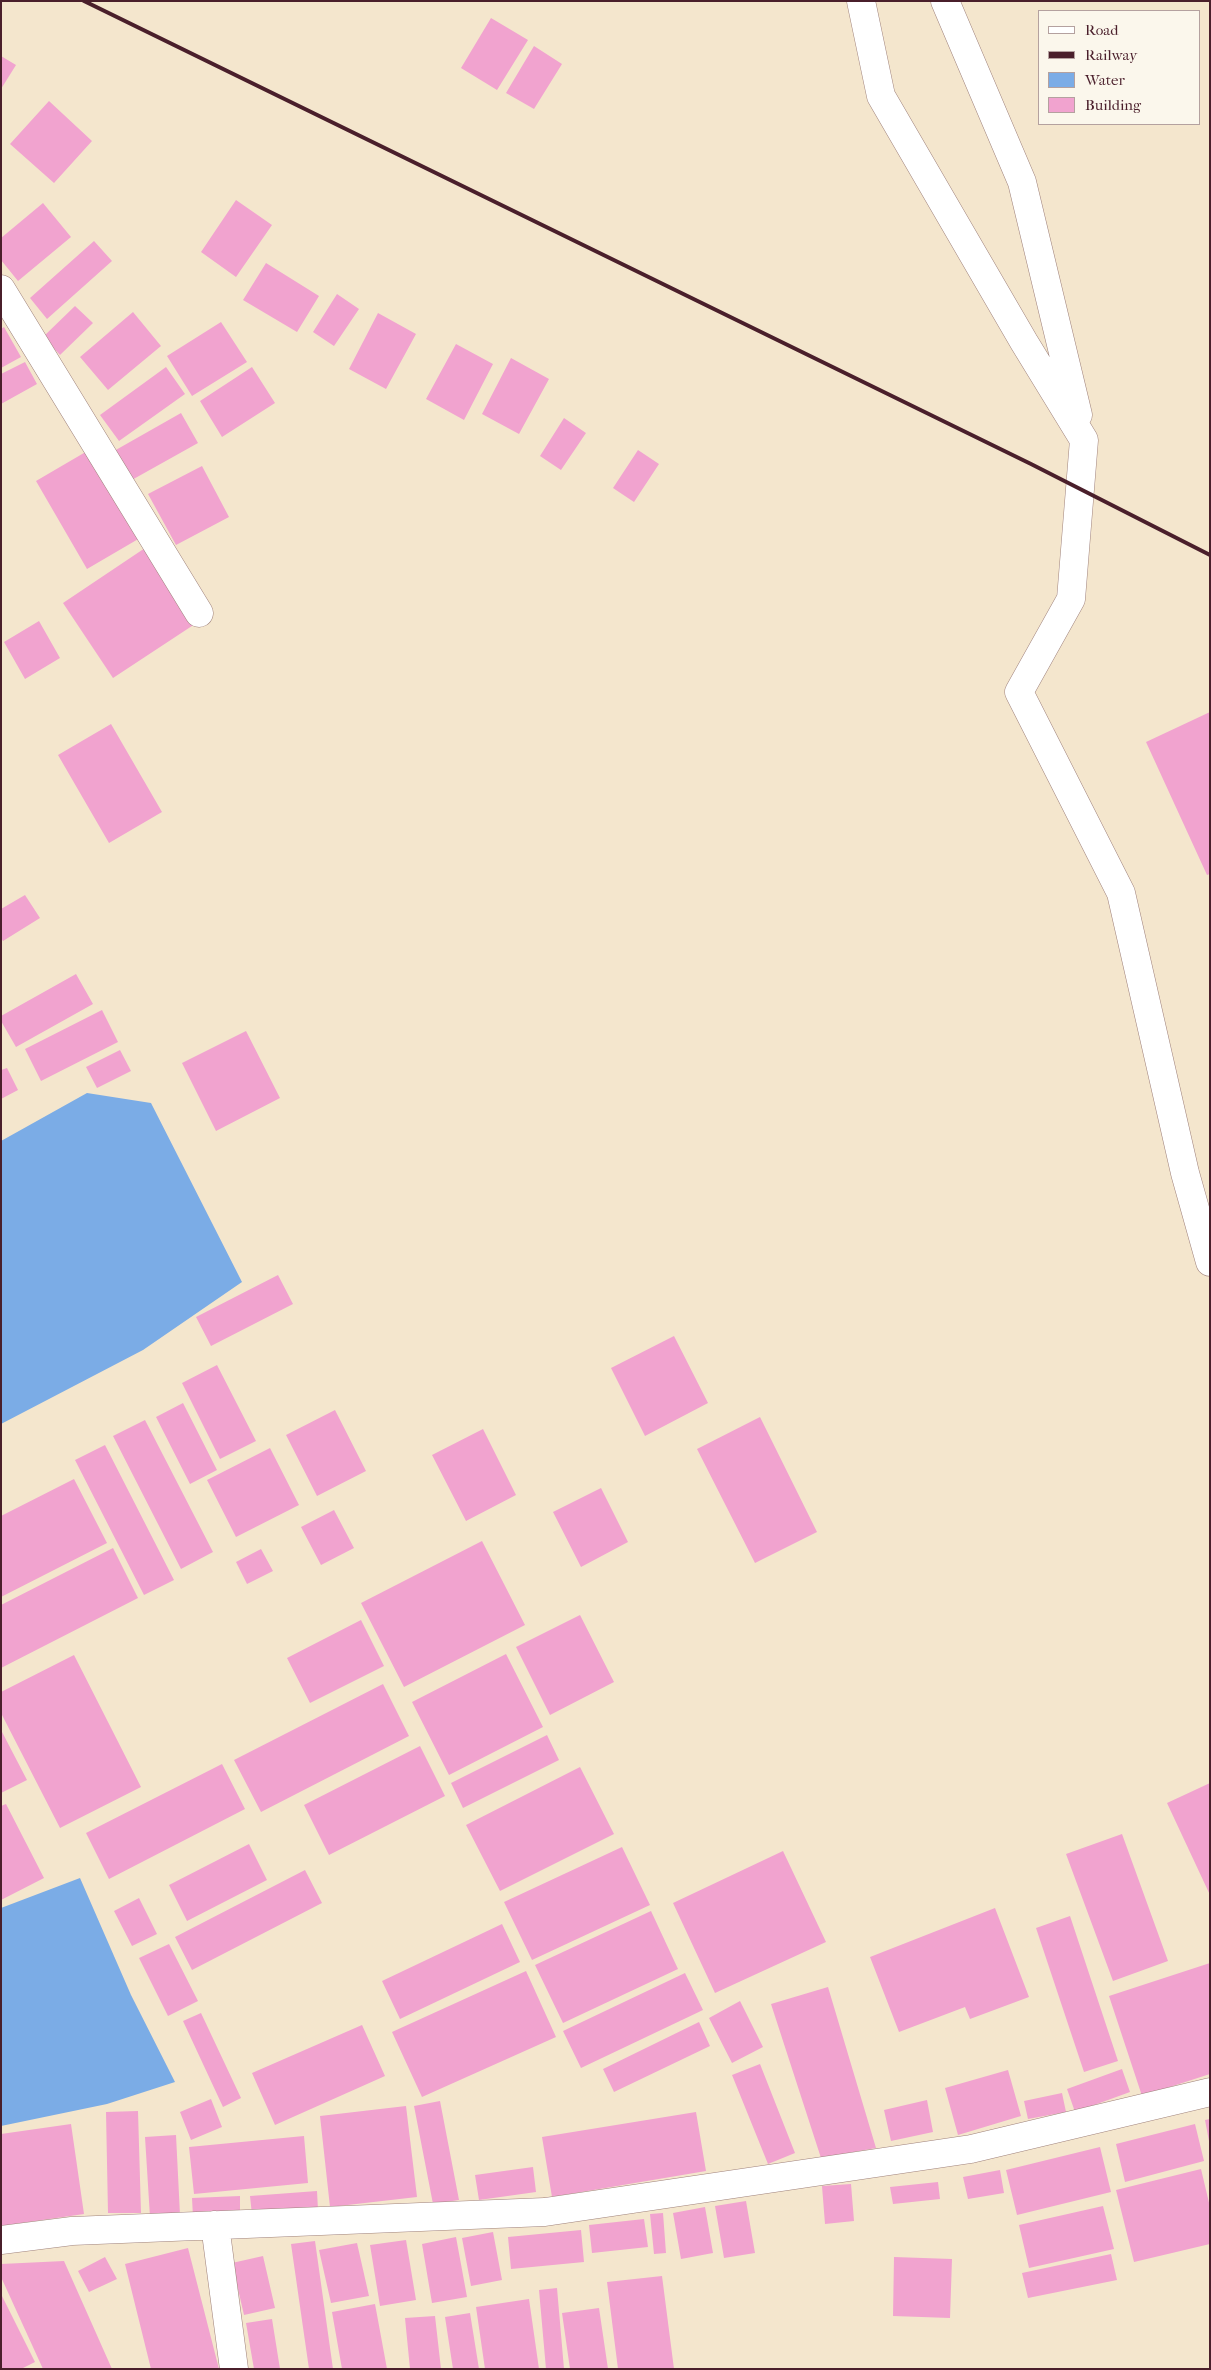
<!DOCTYPE html>
<html>
<head>
<meta charset="utf-8">
<style>
	body { margin:0 }
	#map { position:relative; width:1211px; height:2370px; overflow:hidden; background:#f4e6cd; font-family:"IM FELL French Canon",serif }
	canvas { display:block }
	.frame { position:absolute; inset:0; border:2px solid #4a1f2b; pointer-events:none }
	.legend { position:absolute; left:1038px; top:10px; width:162px; height:115px; box-sizing:border-box; background:#fbf7ec; border:1px solid #b4a19f; margin:0; padding:6px 9px; list-style:none; font-size:15px; color:#4a1f2b }
	.legend li { display:flex; align-items:center; gap:10px; height:25px }
	.legend b { width:25px; border:1px solid #b4a19f }
</style>
</head>
<body>
<div id="map">
<canvas width="1211" height="2370"></canvas>
<div class="frame"></div>
<ul class="legend">
<li><b style="height:6px;background:#fff"></b>Road</li>
<li><b style="height:6px;background:#4a1f2b"></b>Railway</li>
<li><b style="height:14px;background:#7bace6"></b>Water</li>
<li><b style="height:14px;background:#f1a3cf"></b>Building</li>
</ul>
</div>
<script>
const c = document.querySelector('canvas').getContext('2d');
c.lineJoin = 'round';
function paint(path, color) {
  c.fillStyle = color;
  c.fill(path, 'evenodd');
}
function poly(rows) {
  const path = new Path2D();
  for (const r of rows) {
    path.moveTo(r[0], r[1]);
    for (let i = 2; i < r.length; i += 2) path.lineTo(r[i], r[i + 1]);
  }
  return path;
}
function stroke(path, color, width, dash) {
  c.strokeStyle = color;
  c.lineWidth = width;
  c.lineCap = dash ? 'butt' : 'round';
  c.setLineDash(dash || []);
  c.stroke(path);
}
paint(poly([
	[87,1093,151,1103,242,1282,143,1350,1,1424,1,1141],
	[80,1878,131,1995,175,2082,107,2104,1,2126,1,1908]
]), '#7bace6');
paint(poly([
	[491,18,528,40,497,90,461,68],
	[534,46,562,64,534,109,506,93],
	[1,56,16,65,1,89],
	[49,101,92,141,54,183,10,144],
	[236,200,272,225,236,277,201,252],
	[43,203,71,237,18,281,1,260,1,238],
	[94,241,112,261,47,319,30,298],
	[266,263,319,296,297,332,243,300],
	[337,294,359,309,334,346,313,332],
	[75,306,93,323,60,355,43,337],
	[133,312,161,346,108,390,80,357],
	[378,313,416,334,386,389,349,369],
	[221,322,247,362,192,396,167,356],
	[4,327,21,357,1,368,1,329],
	[456,344,493,364,464,420,426,399],
	[511,358,549,379,519,434,482,414],
	[25,362,37,384,1,404,1,374],
	[166,367,185,394,119,441,100,415],
	[252,367,275,403,222,437,200,401],
	[181,413,198,443,130,481,114,451],
	[564,418,586,433,561,470,540,456],
	[89,450,140,538,87,569,36,481],
	[638,450,659,464,634,502,613,488],
	[202,466,229,517,176,545,148,494],
	[148,546,198,622,113,678,63,603],
	[39,621,60,658,25,679,4,642],
	[1210,712,1210,874,1207,875,1146,742],
	[111,724,162,812,109,843,58,755],
	[25,895,40,918,3,941,1,938,1,909],
	[76,974,93,1004,16,1047,1,1021,1,1016],
	[102,1010,118,1042,41,1081,25,1049],
	[246,1031,280,1098,216,1131,182,1063],
	[120,1050,131,1071,97,1088,86,1067],
	[7,1068,18,1090,1,1099,1,1070],
	[278,1275,293,1304,211,1346,196,1317],
	[674,1336,708,1403,645,1436,611,1368],
	[217,1365,256,1441,220,1459,182,1383],
	[183,1403,217,1470,190,1484,156,1417],
	[335,1410,366,1471,317,1496,286,1435],
	[760,1417,817,1532,755,1563,697,1449],
	[145,1420,213,1552,181,1569,113,1436],
	[483,1429,516,1495,466,1521,432,1455],
	[105,1445,174,1580,144,1595,75,1460],
	[270,1448,299,1505,236,1537,207,1480],
	[74,1479,107,1543,1,1597,1,1516],
	[601,1488,628,1542,581,1567,553,1512],
	[334,1510,354,1548,321,1565,301,1527],
	[482,1541,525,1625,404,1687,361,1603],
	[113,1548,138,1598,1,1668,1,1605],
	[261,1549,273,1571,247,1584,236,1562],
	[580,1615,614,1682,550,1715,516,1647],
	[361,1620,384,1666,310,1703,287,1658],
	[506,1654,543,1727,449,1775,412,1702],
	[74,1655,141,1787,60,1828,1,1713,1,1692],
	[383,1684,409,1736,261,1812,234,1760],
	[1,1730,27,1780,1,1793],
	[547,1735,559,1760,463,1808,451,1783],
	[420,1746,445,1796,329,1855,304,1805],
	[222,1764,245,1809,109,1879,86,1833],
	[580,1767,614,1834,500,1891,466,1825],
	[1210,1783,1210,1895,1167,1803],
	[6,1804,44,1878,1,1900,1,1806],
	[1122,1834,1168,1961,1113,1981,1066,1854],
	[249,1844,267,1880,187,1921,169,1885],
	[622,1847,650,1905,532,1960,504,1902],
	[783,1851,826,1942,715,1993,673,1903],
	[305,1870,322,1903,192,1970,175,1937],
	[139,1898,157,1934,132,1946,114,1911],
	[995,1908,1029,1997,970,2019,965,2007,899,2032,870,1957],
	[651,1911,678,1969,563,2023,535,1965],
	[1070,1916,1118,2061,1084,2072,1036,1928],
	[502,1924,520,1962,400,2019,382,1981],
	[169,1944,198,2001,168,2016,139,1958],
	[1210,1963,1210,2074,1142,2096,1109,1996],
	[526,1971,556,2037,422,2097,392,2032],
	[685,1973,703,2010,581,2068,563,2031],
	[828,1987,876,2148,821,2158,771,2004],
	[740,2001,763,2047,732,2063,709,2018],
	[201,2013,241,2098,223,2107,183,2021],
	[699,2022,710,2046,614,2092,603,2069],
	[362,2025,385,2076,275,2125,252,2073],
	[760,2064,795,2153,768,2164,732,2075],
	[1122,2069,1130,2092,1075,2112,1067,2089],
	[1008,2070,1021,2116,958,2135,945,2088],
	[1062,2093,1066,2112,1028,2119,1024,2101],
	[211,2099,222,2127,191,2140,180,2112],
	[927,2100,933,2132,891,2141,884,2110],
	[440,2101,459,2200,433,2204,414,2106],
	[406,2106,417,2197,330,2207,320,2116],
	[138,2111,141,2213,108,2213,106,2112],
	[696,2112,706,2171,552,2197,542,2137],
	[1210,2119,1210,2141,1209,2141,1205,2120],
	[71,2124,84,2214,1,2226,1,2134],
	[1195,2124,1204,2161,1125,2182,1116,2144],
	[176,2135,180,2215,150,2217,145,2137],
	[304,2136,308,2183,194,2194,189,2147],
	[1100,2147,1111,2192,1017,2215,1006,2170],
	[533,2167,536,2192,479,2200,475,2175],
	[1201,2169,1210,2207,1210,2244,1134,2262,1116,2190],
	[1000,2170,1004,2193,968,2199,963,2177],
	[938,2182,940,2199,893,2204,890,2187],
	[851,2184,854,2221,825,2224,822,2186],
	[317,2191,318,2210,252,2215,250,2196],
	[240,2196,240,2215,193,2217,192,2198],
	[746,2201,755,2253,724,2258,715,2206],
	[1103,2206,1114,2249,1029,2268,1019,2225],
	[705,2207,713,2253,681,2259,673,2213],
	[663,2213,666,2253,654,2254,650,2214],
	[644,2219,648,2247,592,2253,589,2225],
	[581,2230,584,2262,511,2269,508,2237],
	[493,2232,502,2280,471,2286,462,2238],
	[456,2237,467,2297,432,2303,422,2244],
	[406,2240,416,2300,380,2306,370,2245],
	[315,2241,333,2369,309,2369,291,2244],
	[357,2243,369,2296,331,2303,319,2250],
	[188,2248,219,2369,151,2369,125,2264],
	[1111,2254,1117,2280,1028,2298,1022,2273],
	[263,2256,275,2308,244,2315,232,2263],
	[105,2257,117,2279,89,2292,78,2271],
	[894,2257,952,2259,950,2318,893,2316],
	[64,2261,112,2369,43,2369,1,2277,1,2264],
	[662,2276,674,2369,618,2369,607,2282],
	[557,2288,564,2369,546,2369,539,2290],
	[1,2294,35,2362,21,2369,1,2369],
	[529,2299,539,2369,485,2369,476,2307],
	[375,2304,387,2369,342,2369,332,2312],
	[599,2308,608,2369,570,2369,562,2313],
	[470,2313,479,2369,453,2369,445,2317],
	[435,2316,441,2369,410,2369,405,2318],
	[272,2319,280,2369,254,2369,246,2323]
]), '#f1a3cf');
const street = poly([
	[861,1,881,96,1024,342,1084,440,1071,599,1019,692,1121,893,1185,1173,1210,1262],
	[945,1,1022,182,1078,415],
	[1,289,199,613],
	[215,2225,234,2369],
	[1,2240,72,2231,545,2212,971,2149,1210,2092]
]);
stroke(street, '#9f827c', 29);
stroke(street, '#fff', 28);
stroke(poly([
	[84,1,1031,464,1210,555]
]), '#4a1f2b', 4);
</script>
</body>
</html>
